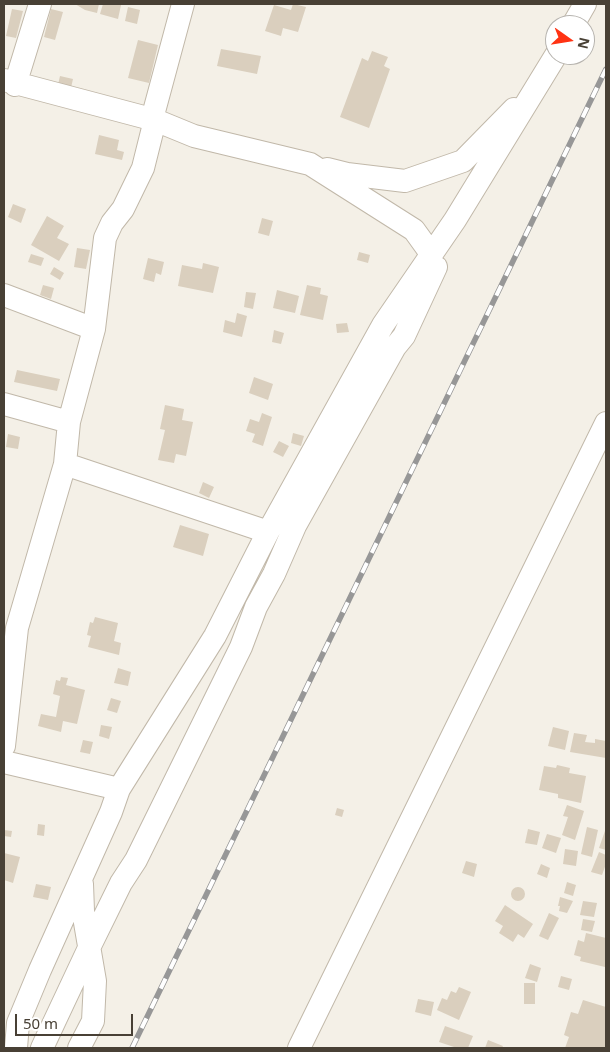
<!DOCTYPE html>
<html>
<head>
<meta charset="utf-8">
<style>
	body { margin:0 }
	#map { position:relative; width:610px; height:1052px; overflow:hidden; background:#f4f0e7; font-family:"Noto Sans",sans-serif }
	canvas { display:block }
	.frame { position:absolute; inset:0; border:5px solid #484035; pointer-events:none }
	.north { position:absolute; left:545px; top:15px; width:50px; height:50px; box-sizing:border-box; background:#fff; border:1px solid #b6b3ae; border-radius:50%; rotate:103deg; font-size:14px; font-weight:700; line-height:20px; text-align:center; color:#484035 }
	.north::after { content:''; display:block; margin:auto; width:18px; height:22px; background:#ff3313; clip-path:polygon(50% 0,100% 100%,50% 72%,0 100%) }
	.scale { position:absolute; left:15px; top:1014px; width:118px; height:22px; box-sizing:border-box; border:2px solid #484035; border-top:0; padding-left:6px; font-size:15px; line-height:18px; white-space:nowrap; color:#484035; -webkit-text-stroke:4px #fff; paint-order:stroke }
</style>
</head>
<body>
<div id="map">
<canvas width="610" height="1052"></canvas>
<div class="frame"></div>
<div class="north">N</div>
<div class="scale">50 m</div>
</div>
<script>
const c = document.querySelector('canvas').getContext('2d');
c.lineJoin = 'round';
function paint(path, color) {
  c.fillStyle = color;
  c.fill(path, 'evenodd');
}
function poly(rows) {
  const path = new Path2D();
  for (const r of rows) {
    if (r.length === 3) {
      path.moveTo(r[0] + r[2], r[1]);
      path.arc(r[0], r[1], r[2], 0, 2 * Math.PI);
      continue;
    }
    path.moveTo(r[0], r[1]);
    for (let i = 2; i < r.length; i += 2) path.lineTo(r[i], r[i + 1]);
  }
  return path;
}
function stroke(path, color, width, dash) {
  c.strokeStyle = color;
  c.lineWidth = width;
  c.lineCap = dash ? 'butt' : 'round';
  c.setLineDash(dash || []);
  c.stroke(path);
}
paint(poly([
	[75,4,99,4,97,13,85,10],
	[103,4,121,5,118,19,100,14],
	[293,4,306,7,298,32,283,28,281,36,265,31,274,5,291,10],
	[128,7,140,10,137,24,125,21],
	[12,9,23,11,16,38,6,36],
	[51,9,63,12,55,40,44,37],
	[138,40,158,45,149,83,128,78],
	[221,49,261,56,257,74,217,66],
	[372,51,388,57,384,66,390,69,369,128,340,117,362,58,368,61],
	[60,76,73,79,70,92,57,89],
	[99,135,119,140,117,150,124,152,122,160,95,154],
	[13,204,26,209,21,223,8,217],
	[47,216,64,226,57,238,69,244,59,261,31,245],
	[262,218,273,221,269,236,258,233],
	[77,248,90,250,86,269,74,267],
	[359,252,370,255,368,263,357,260],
	[31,254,44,258,41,266,28,262],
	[148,258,164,262,161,275,156,273,154,282,143,279],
	[203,263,219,267,213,293,178,286,182,265,202,269],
	[54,267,64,273,60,280,50,274],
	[43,285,54,288,51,299,40,295],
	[307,285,321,288,320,294,328,296,323,320,300,315],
	[277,290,299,296,295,313,273,308],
	[246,292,256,293,253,309,244,307],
	[237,313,247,316,242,337,223,332,225,320,235,323],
	[347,323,349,332,337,333,336,324],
	[274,330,284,333,281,344,272,342],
	[17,370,60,379,57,391,14,382],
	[254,377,273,384,268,400,249,393],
	[165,405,184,409,182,420,193,422,186,456,176,454,174,463,158,460,165,430,160,429],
	[262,413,272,417,263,446,252,442,255,434,246,431,250,419,259,422],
	[293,433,304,436,301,446,291,443],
	[8,434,20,437,18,449,6,447],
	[279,441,289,446,283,457,273,452],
	[203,482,214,487,209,498,199,493],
	[180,525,209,534,203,556,173,547],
	[95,617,118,623,114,641,121,643,119,655,88,647,91,636,87,635,90,622,93,623],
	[118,668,131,672,128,686,114,683],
	[61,677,68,678,66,685,85,690,77,724,63,721,61,732,38,726,41,714,56,717,60,696,53,694,56,680,60,681],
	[111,698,121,701,117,713,107,710],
	[101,725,112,727,109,739,99,736],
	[553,727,569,731,565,750,548,746],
	[574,733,587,735,585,742,595,743,595,739,606,741,606,758,570,752],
	[83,740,93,742,90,754,80,752],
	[557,765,570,768,569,773,586,776,581,803,558,798,558,794,539,790,544,766,556,768],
	[567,805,584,811,575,840,562,835,568,817,563,816],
	[337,808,344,810,342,817,335,815],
	[38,824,45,825,44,836,37,835],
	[587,827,598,830,592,857,581,854],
	[606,828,606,850,599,848],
	[528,829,540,832,537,845,525,843],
	[4,830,12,831,11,837,4,836],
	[547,834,561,838,556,853,542,848],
	[565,849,578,851,576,866,563,864],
	[599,852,606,855,606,864,602,875,591,872],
	[4,853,20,857,13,883,4,880],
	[466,861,477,864,474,877,462,873],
	[541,864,550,868,547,878,537,874],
	[567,882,576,885,573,896,564,893],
	[36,884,51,887,48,900,33,897],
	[518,894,7],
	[560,897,573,901,567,913,559,911,560,906,558,906],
	[583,901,597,903,594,917,580,915],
	[505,905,533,924,524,938,518,934,513,942,499,933,503,926,495,921],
	[549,913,559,918,548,940,539,936],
	[583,919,595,921,592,932,581,930],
	[586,933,606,938,605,967,580,961,581,957,574,955,578,940,584,942],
	[530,964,541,968,537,982,525,978],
	[561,976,572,979,569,990,558,987],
	[524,983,535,983,535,1004,524,1004],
	[459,987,471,992,459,1020,437,1010,442,998,447,1000,451,991,456,993],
	[418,999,434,1002,431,1016,415,1012],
	[583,1000,606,1007,606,1048,565,1048,569,1037,564,1035,571,1012,578,1014],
	[445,1026,473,1036,468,1048,457,1048,439,1042],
	[488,1040,503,1046,502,1048,485,1048]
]), '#dacfbe');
const minor = poly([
	[573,25,585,4],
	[4,80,155,120,194,136,310,164,414,230,432,255],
	[15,85,40,4],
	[327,169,347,174,405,181,463,161,514,109],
	[4,295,94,329],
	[4,404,69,422],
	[65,464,268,532],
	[4,746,17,628,65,464,69,422,94,329,105,238,112,223,123,209,143,168,155,120,152,119,183,4],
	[4,762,119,789],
	[16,1048,18,1023,40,970,111,812,119,789,215,636,268,532,383,325,455,220,556,55],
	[42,1048,89,948,121,883,136,860,241,647,256,607,274,574,295,526,395,347,404,336,436,267],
	[79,1048,93,1021,95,981,83,911,82,884],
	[299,1048,606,423]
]);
stroke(minor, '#c1b8a9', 24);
stroke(minor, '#fff', 22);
const rail = poly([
	[132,1048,606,69]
]);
stroke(rail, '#979797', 5.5);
stroke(rail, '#fff', 4, [11]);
</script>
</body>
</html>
